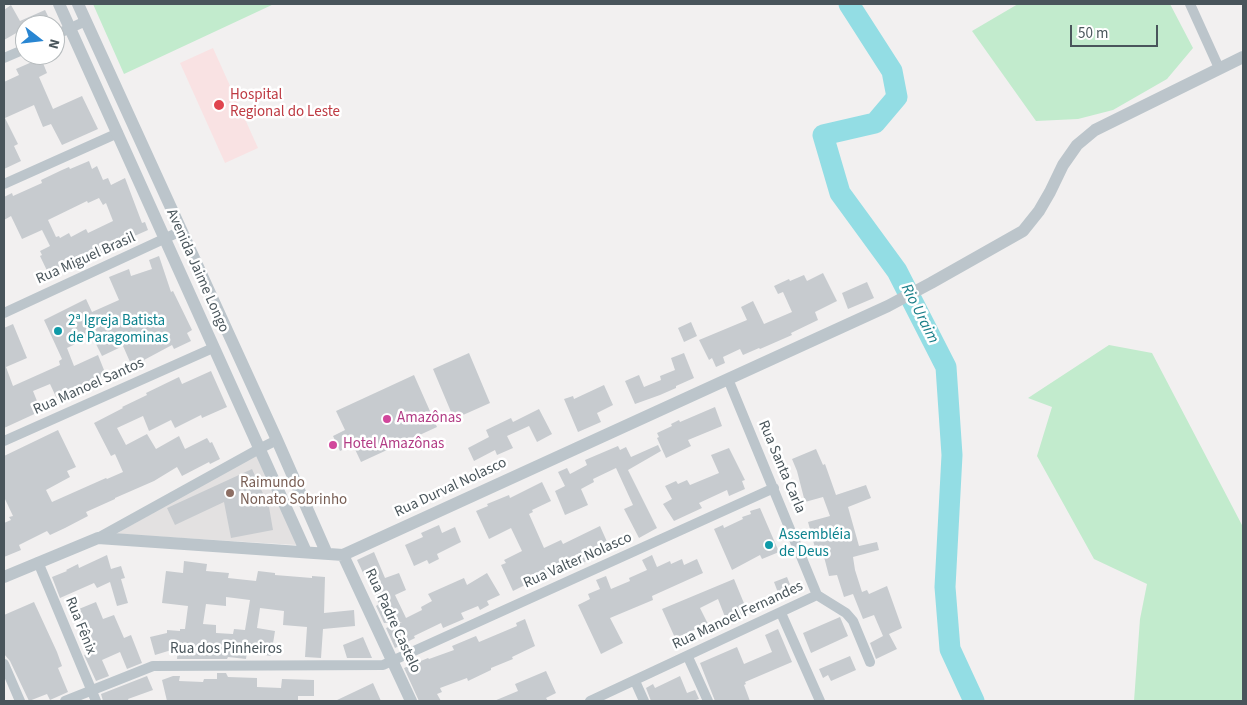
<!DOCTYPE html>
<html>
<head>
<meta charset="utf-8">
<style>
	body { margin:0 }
	#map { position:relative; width:1247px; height:705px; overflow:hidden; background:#f2f0f0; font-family:"Source Sans 3",sans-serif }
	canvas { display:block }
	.frame { position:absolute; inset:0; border:5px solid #49555b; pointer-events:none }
	.north { position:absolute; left:15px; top:15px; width:50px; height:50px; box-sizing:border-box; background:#fff; border:1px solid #b6bbbd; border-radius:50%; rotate:106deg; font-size:14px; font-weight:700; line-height:20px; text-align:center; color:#49555b }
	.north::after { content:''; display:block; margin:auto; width:18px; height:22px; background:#2986d2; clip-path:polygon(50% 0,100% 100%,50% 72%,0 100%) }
	.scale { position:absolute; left:1070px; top:25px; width:88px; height:22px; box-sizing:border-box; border:2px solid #49555b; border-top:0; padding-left:6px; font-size:15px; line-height:18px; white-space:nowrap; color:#49555b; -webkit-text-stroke:4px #fff; paint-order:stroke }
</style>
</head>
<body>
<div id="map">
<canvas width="1247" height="705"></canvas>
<div class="frame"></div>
<div class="north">N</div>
<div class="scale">50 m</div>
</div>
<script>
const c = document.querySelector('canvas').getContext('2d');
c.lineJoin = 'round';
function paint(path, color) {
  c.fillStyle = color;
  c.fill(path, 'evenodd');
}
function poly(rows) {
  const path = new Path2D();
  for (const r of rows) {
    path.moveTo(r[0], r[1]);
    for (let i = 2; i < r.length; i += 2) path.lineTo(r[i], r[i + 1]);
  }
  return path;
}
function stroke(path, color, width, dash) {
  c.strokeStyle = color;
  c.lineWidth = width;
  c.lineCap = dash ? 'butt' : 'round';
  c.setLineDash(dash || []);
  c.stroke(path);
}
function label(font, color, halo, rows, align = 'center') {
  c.font = font + ' "Source Sans 3",sans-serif';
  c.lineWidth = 5;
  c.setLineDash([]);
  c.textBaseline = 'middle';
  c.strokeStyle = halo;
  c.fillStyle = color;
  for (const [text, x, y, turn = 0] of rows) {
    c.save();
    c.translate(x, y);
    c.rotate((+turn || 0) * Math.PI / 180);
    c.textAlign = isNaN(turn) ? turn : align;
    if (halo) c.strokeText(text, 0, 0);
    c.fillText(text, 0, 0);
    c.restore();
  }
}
paint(poly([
	[257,453,297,545,116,534]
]), '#e3e1e1');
paint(poly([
	[213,48,258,148,225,163,180,63]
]), '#f9e2e3');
paint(poly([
	[93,4,274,4,124,74],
	[1018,4,1170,4,1193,48,1167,79,1113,110,1078,119,1036,121,972,31],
	[1109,345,1152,353,1243,527,1243,701,1134,701,1140,619,1147,584,1094,559,1037,456,1052,407,1028,398]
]), '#c2ebcd');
stroke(poly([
	[849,4,892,71,897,97,875,123,823,135,840,193,897,271,946,367,952,455,945,587,950,649,974,701]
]), '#93dde4', 21);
paint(poly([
	[11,5,20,21,45,10,48,16,44,18,46,21,43,22,44,25,25,25,25,28,4,40,4,10],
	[41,58,47,73,39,77,53,109,82,96,98,129,62,145,51,124,43,127,34,105,5,118,18,144,14,146,21,161,4,169,4,82,19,75,16,69],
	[89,161,92,169,97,166,103,180,108,178,111,185,125,178,142,223,145,222,148,230,121,242,121,244,78,264,75,259,59,267,62,273,51,279,40,256,42,255,40,251,50,246,42,230,22,239,11,216,4,220,4,197,12,193,13,196,42,183,41,180,62,170,69,167,70,169],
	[99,198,103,205,106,203,113,221,88,233,86,229,71,237,69,233,60,238,59,236,56,237,48,220,87,201,88,203],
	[159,256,171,292,173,291,192,330,187,333,191,341,174,349,172,345,144,360,146,365,134,371,123,346,102,356,92,336,67,348,74,366,98,355,106,375,93,382,96,388,87,392,86,389,58,401,50,384,33,391,41,411,4,428,4,328,13,324,27,358,6,367,13,386,60,365,59,361,62,359,44,320,86,299,92,312,119,300,109,277,129,269,131,276,152,269,149,260],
	[823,273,837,301,815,312,818,320,791,333,792,335,760,349,759,348,743,355,740,349,723,357,725,363,716,367,712,358,709,360,699,340,747,320,741,307,753,301,764,324,792,312,783,292,778,294,774,286,789,279,790,281,804,275,807,281],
	[867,282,874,298,848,309,842,293],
	[691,322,697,336,684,342,678,328],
	[469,353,490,403,454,419,433,369],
	[684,353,694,378,676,386,676,388,660,395,635,404,625,381,639,375,644,387,661,380,660,376,675,370,671,358],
	[211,371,227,407,202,418,201,415,175,428,171,420,149,431,143,416,117,428,126,445,147,434,156,449,179,436,185,449,207,438,210,443,212,442,220,459,210,464,209,462,182,476,177,467,154,481,115,498,115,499,86,512,88,516,65,528,50,535,47,531,19,545,21,550,4,557,4,523,11,520,9,517,13,516,4,497,4,456,58,430,76,467,67,471,70,477,46,490,52,502,106,478,107,479,123,472,115,454,111,456,94,423,123,408,122,407,147,395,146,393,179,377,182,384],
	[414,375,437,427,361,462,353,445,340,451,333,436,345,430,336,411],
	[604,385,613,405,597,413,601,422,578,432,564,399,573,396,574,399],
	[715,407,722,426,688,440,691,446,666,458,657,438,659,437,657,433,672,426,671,424,679,420,680,422],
	[539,409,552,434,537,442,529,426,507,436,513,448,497,455,495,450,474,461,468,448,489,437,486,430,511,418,513,422],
	[658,445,661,451,628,470,657,528,639,538,624,509,633,505,616,468,593,479,594,482,581,489,588,505,565,515,555,491,565,486,558,472,567,468,570,474,587,465,585,460,618,446,620,450,626,447,631,457],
	[729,448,745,480,742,481,745,489,729,496,727,490,699,503,702,508,674,521,663,504,672,499,665,486,676,481,678,484,687,480,690,485,719,473,711,455],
	[816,449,823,465,825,464,836,495,866,485,871,498,848,507,859,546,877,542,879,550,853,557,855,570,862,592,867,590,869,594,887,586,902,628,889,634,897,649,876,659,870,643,883,636,874,615,863,619,853,594,844,597,837,575,829,576,823,553,817,555,808,522,830,516,823,497,805,502,797,471,792,459],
	[252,469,269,507,273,530,231,538,224,502,175,525,167,508],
	[542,482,551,501,532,510,533,512,529,514,544,548,561,540,563,544,600,526,608,544,603,547,606,552,576,566,575,565,562,571,561,568,534,580,535,583,526,587,525,585,513,591,501,565,506,563,504,560,522,551,511,528,489,539,476,511,488,506,487,504,509,495,510,498],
	[760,508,779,552,762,559,760,555,732,570,714,529,723,525,724,528,743,519,742,517,751,514,750,511],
	[439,525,442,533,455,527,461,542,437,554,439,559,429,564,427,560,414,566,405,545,423,537,421,533],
	[374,552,385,578,399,573,406,590,395,595,406,618,422,610,421,607,432,601,428,594,464,578,467,585,487,573,500,595,487,601,489,605,480,610,478,606,461,613,464,619,443,628,441,623,414,636,415,638,395,648,386,628,402,622,384,623,376,606,379,604,366,573,364,575,357,560],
	[107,555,111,569,121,566,125,578,121,579,128,603,117,606,110,582,97,588,94,583,60,598,52,577,67,571,66,570,78,564,79,568],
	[652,555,657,567,670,561,671,564,682,559,684,565,697,559,703,573,652,596,653,600,610,618,623,643,601,654,578,605,590,599,588,594,600,589,596,580,606,576,611,589,630,581,629,578,647,570,642,560],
	[184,561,207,564,206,571,229,573,228,578,256,581,258,571,275,573,275,575,312,578,312,576,325,577,324,613,354,610,355,626,323,629,321,658,305,657,307,627,283,625,284,611,260,608,257,628,275,631,271,656,247,652,246,659,228,657,227,659,177,659,178,648,155,655,150,637,167,633,167,630,180,631,180,629,185,629,188,606,162,603,166,571,183,573],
	[226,597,250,600,245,630,234,629,233,634,216,633,216,625,203,624,206,604,226,606],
	[787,577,793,592,780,598,774,582],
	[734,579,748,613,727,622,718,599,700,608,708,624,687,633,688,634,676,640,662,609],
	[34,602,57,652,62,666,58,668,68,692,50,700,47,694,29,701,10,661,4,654,4,615],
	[96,602,103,619,114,615,124,638,131,635,142,663,127,669,120,652,102,660,109,676,96,681,84,655,92,652,74,611],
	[840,617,848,636,811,653,803,633],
	[525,619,535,646,512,657,513,659,491,668,491,670,468,681,467,678,440,688,442,692,437,694,441,701,419,701,404,668,428,658,429,659,454,650,452,646,476,636,479,642,517,626,516,623],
	[778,629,792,662,745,682,746,684,744,685,750,701,715,701,700,663,737,647,744,664,772,652,765,635],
	[363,637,372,658,347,658,343,645],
	[850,656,856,670,831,681,828,675,823,678,819,669],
	[546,671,556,693,546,698,548,701,494,701,518,691,515,684],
	[217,673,226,673,228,677,257,678,257,687,281,688,282,679,314,680,314,696,298,696,298,701,200,700,200,701,167,701,162,680,173,676,180,676,179,681,203,682,204,679,217,679],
	[147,676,153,690,128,699,129,701,103,701,101,694],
	[680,676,687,693,695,690,699,699,693,701,651,701,646,688,653,684,655,688],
	[373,683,381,701,335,701]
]), '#c7cbcf');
stroke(poly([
	[1190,4,1219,68],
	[55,35,86,21],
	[4,58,25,49],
	[4,184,118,133],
	[4,313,181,231],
	[728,379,817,595],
	[4,441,213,348],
	[98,538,259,449,277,440],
	[38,562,96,701],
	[781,613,820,701],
	[688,657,708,701],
	[4,664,20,701],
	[635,681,644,701],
	[65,701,153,666,383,665,774,488],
	[590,701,817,595,846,613,853,621,870,662]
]), '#bcc5cb', 10);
stroke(poly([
	[59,4,306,552],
	[78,4,277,440,327,554],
	[343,555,411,701],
	[4,577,98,538,343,555,888,306,931,283,1023,231,1039,211,1050,192,1063,165,1077,145,1095,130,1243,57]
]), '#bcc5cb', 12);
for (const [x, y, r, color] of [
	[219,105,6,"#e0444e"],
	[58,331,5,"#0f9aa8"],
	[387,419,5,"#d1479c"],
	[333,445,5,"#d1479c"],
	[230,493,5,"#8d6e63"],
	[769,545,5,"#0f9aa8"]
]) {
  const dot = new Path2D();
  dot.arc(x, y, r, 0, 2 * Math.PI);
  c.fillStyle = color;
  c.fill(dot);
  stroke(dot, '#fff', 2);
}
label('15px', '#be3a42', '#fff', [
	["Hospital",230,96],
	["Regional do Leste",230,113]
], 'left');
label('15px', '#49555b', '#fff', [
	["Rua Miguel Brasil",86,259,-24],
	["Avenida Jaime Longo",197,271,66],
	["Rua Manoel Santos",89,387,-24],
	["Rua Santa Carla",781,467,67],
	["Rua Durval Nolasco",451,488,-25],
	["Rua Valter Nolasco",578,561,-24],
	["Rua Manoel Fernandes",738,616,-25],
	["Rua Padre Castelo",392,621,65],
	["Rua Fênix",80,626,68],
	["Rua dos Pinheiros",226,650]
]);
label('15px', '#0d838f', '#fff', [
	["2ª Igreja Batista",68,322],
	["de Paragominas",68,339],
	["Assembléia",779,536],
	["de Deus",779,553]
], 'left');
label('15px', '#b23c85', '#fff', [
	["Amazônas",397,419],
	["Hotel Amazônas",343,445]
], 'left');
label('15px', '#785e54', '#fff', [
	["Raimundo",240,484],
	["Nonato Sobrinho",240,501]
], 'left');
label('italic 16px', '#187e89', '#fff', [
	["Rio Uraim",919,314,63]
]);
</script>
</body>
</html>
